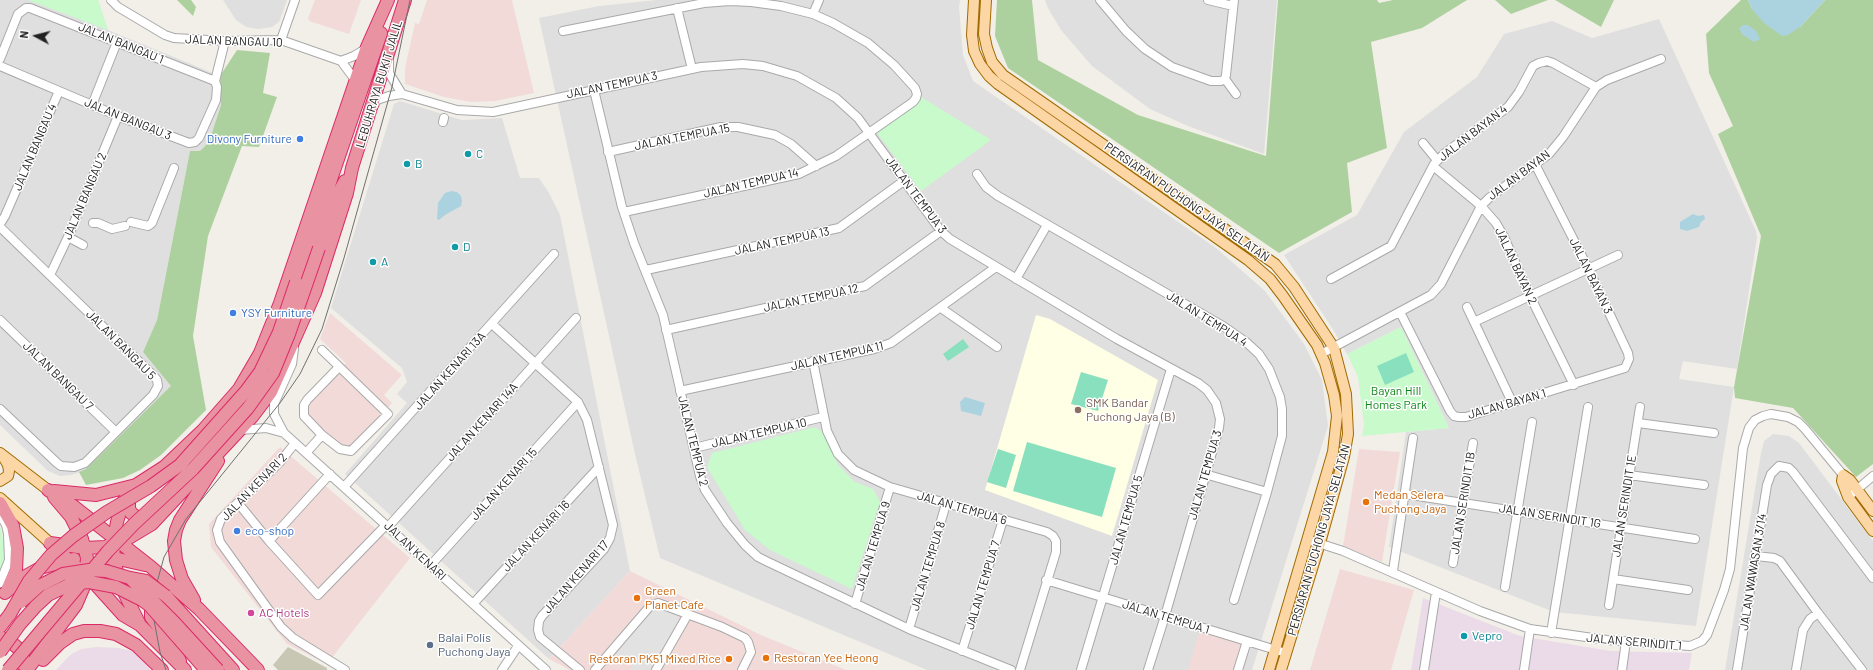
<!DOCTYPE html>
<html>
<head>
<meta charset="utf-8">
<style>
	body { margin:0 }
	#map { position:relative; width:1873px; height:670px; overflow:hidden; background:#f2efe9; font-family:Barlow,sans-serif }
	canvas { display:block }
	.north { position:absolute; left:16px; top:16px; width:40px; height:40px; -webkit-text-stroke:3px #fff; paint-order:stroke; rotate:277deg; font-size:11px; font-weight:700; line-height:16px; text-align:center; color:#222 }
	.north::after { content:''; display:block; margin:auto; width:14px; height:18px; background:#222; clip-path:polygon(50% 0,100% 100%,50% 72%,0 100%) }
</style>
</head>
<body>
<div id="map">
<canvas width="1873" height="670"></canvas>
<div class="north">N</div>
</div>
<script>
const c = document.querySelector('canvas').getContext('2d');
c.lineJoin = 'round';
function paint(path, color) {
  c.fillStyle = color;
  c.fill(path, 'evenodd');
}
function poly(rows) {
  const path = new Path2D();
  for (const r of rows) {
    path.moveTo(r[0], r[1]);
    for (let i = 2; i < r.length; i += 2) path.lineTo(r[i], r[i + 1]);
  }
  return path;
}
function stroke(path, color, width, dash) {
  c.strokeStyle = color;
  c.lineWidth = width;
  c.lineCap = dash ? 'butt' : 'round';
  c.setLineDash(dash || []);
  c.stroke(path);
}
function label(font, color, halo, rows, align = 'center') {
  c.font = font + ' Barlow,sans-serif';
  c.lineWidth = 3;
  c.setLineDash([]);
  c.textBaseline = 'middle';
  c.strokeStyle = halo;
  c.fillStyle = color;
  for (const [text, x, y, turn = 0] of rows) {
    c.save();
    c.translate(x, y);
    c.rotate((+turn || 0) * Math.PI / 180);
    c.textAlign = isNaN(turn) ? turn : align;
    if (halo) c.strokeText(text, 0, 0);
    c.fillText(text, 0, 0);
    c.restore();
  }
}
paint(poly([
	[0,0,98,0,108,30,220,76,221,105,209,142,200,151,190,151,157,320,143,352,172,386,86,470,71,475,60,476,48,471,0,425],
	[223,0,287,0,279,22,272,27,258,29,246,27,236,20],
	[657,0,960,0,959,7,963,55,973,81,1216,248,1265,291,1304,344,1322,380,1328,426,1252,670,927,670,660,558,635,454,539,18,599,6],
	[1045,0,1277,0,1264,154,1188,126,1150,109,1092,66,1061,30,1048,8],
	[1659,19,1756,231,1757,238,1737,369,1683,361,1679,379,1734,387,1696,626,1554,612,1389,547,1406,432,1449,428,1401,327,1347,354,1334,331,1284,255,1357,215,1404,132,1477,77,1504,34,1552,21,1592,38],
	[400,101,462,120,502,118,520,178,539,178,549,193,560,215,630,571,549,659,345,474,407,403,397,394,407,382,402,368,331,308,394,104],
	[1773,434,1789,436,1799,443,1873,541,1873,670,1725,670,1761,453,1764,441]
]), '#e0dfdf');
paint(poly([
	[315,0,361,0,349,34,309,21,308,18],
	[427,0,512,0,534,93,495,101,471,102,444,97,405,84,405,68,415,23,419,24],
	[330,313,402,375,384,395,392,403,351,448,345,448,327,435,307,415,307,404,346,363,320,339],
	[280,447,410,558,327,664,287,644,211,547,209,524],
	[1359,449,1400,452,1382,562,1343,546],
	[1340,569,1414,590,1391,670,1310,670],
	[630,571,761,635,846,670,570,670,549,659],
	[1200,630,1244,643,1236,670,1188,670]
]), '#f2dad9');
paint(poly([
	[1423,598,1520,636,1611,651,1692,653,1689,670,1411,670],
	[96,647,118,648,133,651,146,661,150,670,56,670,70,655,81,649]
]), '#ebdbe8');
paint(poly([
	[1036,315,1050,319,1158,380,1112,536,985,490]
]), '#ffffe5');
paint(poly([
	[288,647,327,668,327,670,278,670,273,665]
]), '#c7c7b4');
paint(poly([
	[177,0,191,0,196,7,193,16],
	[997,0,1032,0,1038,60,1138,115,1266,156,1278,0,1377,0,1379,3,1393,0,1467,0,1422,28,1371,42,1387,148,1347,163,1352,212,1279,253,1008,68,995,36],
	[1495,0,1548,0,1511,14],
	[1555,0,1614,0,1601,27],
	[1741,0,1748,0,1752,9,1800,27,1825,0,1873,0,1873,464,1856,477,1793,408,1735,398,1734,387,1761,236,1718,134,1733,126,1709,73,1706,34],
	[237,50,270,53,263,93,277,97,259,147,242,146,208,236,193,336,206,410,161,455,140,470,123,478,86,485,79,472,86,469,171,386,143,352,157,320,190,151,200,151,209,142,221,105,220,76]
]), '#add19e');
paint(poly([
	[28,0,98,0,108,30],
	[921,97,991,140,921,191,877,133],
	[1401,327,1449,428,1362,436,1364,425,1358,377,1347,354],
	[815,427,825,434,838,465,855,482,873,489,880,502,852,589,770,550,745,530,707,467,712,453],
	[0,527,2,533,5,558,3,567,0,573]
]), '#c8facc');
paint(poly([
	[963,339,969,347,948,361,943,354],
	[1406,353,1414,372,1385,385,1377,366],
	[1081,372,1108,380,1098,411,1071,404],
	[1027,442,1116,468,1102,517,1013,491],
	[998,449,1016,455,1006,488,987,482]
]), '#88e0be');
paint(poly([
	[653,608,661,608,677,615,679,621,650,670,630,670,632,665,629,661,615,654]
]), '#e2e2e2');
paint(poly([
	[1748,0,1825,0,1800,27,1788,35,1782,36,1764,23,1752,9],
	[1743,25,1748,25,1756,31,1760,39,1754,42,1742,34,1739,28],
	[451,191,457,192,461,196,462,201,461,206,445,215,439,220,437,219,438,203,445,193],
	[1693,214,1698,216,1704,215,1705,219,1701,222,1699,227,1687,231,1680,229,1680,222],
	[965,397,985,403,981,416,961,411,960,402]
]), '#aad3df');
const minor = poly([
	[111,0,118,7,165,35,174,38,225,41,281,40,341,61,356,81],
	[1100,0,1126,31,1145,49,1172,67,1211,81,1221,81,1225,79,1226,75,1234,0],
	[1208,0,1233,6],
	[677,8,692,69],
	[813,14,819,0],
	[563,31,704,3,730,1,751,2,781,6,813,14,833,23,868,43,894,65,915,88,917,94,916,98,913,102,836,156,799,174,624,212],
	[281,40,295,0],
	[0,59,18,14,26,8,30,8,215,81],
	[341,61,354,56,367,48],
	[389,61,389,73,402,94],
	[0,66,118,116,189,143,195,142,199,138,216,100,217,87,215,81,225,41],
	[1225,79,1236,94],
	[594,90,622,207,634,243,663,315,700,476,705,490,727,523,745,545,758,557,766,561,909,629,1011,670],
	[92,105,117,42],
	[373,107,377,100,389,96,402,94,457,110,493,112,701,67,743,64,763,66,797,76,836,98,858,118,941,231,950,239,1117,339,1198,383,1207,390,1216,403,1220,419,1219,428,1165,616,1148,670],
	[443,122,444,118],
	[1423,143,1437,160],
	[608,152,721,127,738,127,775,135,791,144,816,166],
	[1433,166,1481,206,1496,223,1504,237,1530,296,1574,385],
	[977,174,986,187,998,196,1223,326,1246,342,1259,354,1269,369,1280,397,1282,409,1282,436,1267,492,1234,600],
	[131,222,148,226,152,223,174,168],
	[93,223,98,223,112,229,125,226],
	[0,224,5,216,59,91],
	[0,227,153,375,157,380,158,386,153,395,85,463,74,467,61,466,57,463,0,409],
	[68,237,83,245],
	[646,270,839,228,905,180],
	[50,275,68,237,118,116],
	[1016,279,1047,225],
	[1331,279,1391,246,1434,164,1445,153,1508,107,1519,92,1533,66,1539,63,1547,61,1553,63,1596,87],
	[1467,307,1512,402],
	[941,308,997,347],
	[1400,312,1450,411,1454,416,1459,417,1466,417,1625,368,1629,359,1628,353,1588,268,1535,164],
	[0,320,116,432],
	[1474,322,1618,255],
	[492,324,578,402,587,420,613,525,610,538,604,549,542,616,539,621,538,630,540,637,580,670],
	[666,330,865,286,941,231],
	[294,349,292,364,274,404,274,414,284,433,546,670],
	[322,350,388,414,351,451,340,449,322,435,304,416,304,405,307,400,339,367],
	[1321,354,1431,295,1441,284,1481,206,1489,198,1549,154,1563,137,1596,87,1607,80,1661,59],
	[813,361,827,431,838,454,854,470,890,487,1047,532,1053,536,1056,541,1056,552,1020,670],
	[680,391,874,349,891,343,996,267],
	[1638,423,1714,433],
	[240,430,266,428,284,433],
	[295,443,280,462,221,519,217,530,220,542,281,627,293,638,345,670],
	[694,448,823,417],
	[306,453,322,435],
	[1205,474,1267,492],
	[1629,475,1704,485],
	[344,487,554,254],
	[1405,494,1695,539],
	[1848,497,1873,476],
	[238,503,269,541,318,595,386,525],
	[388,527,576,318],
	[1309,540,1343,551,1480,611,1530,629,1607,640,1690,646,1702,641,1707,635,1724,590,1730,569,1743,448,1749,428,1755,420,1763,416,1771,414,1788,417,1798,422,1805,429,1843,475],
	[269,541,330,474],
	[1756,556,1774,558,1780,561,1818,613,1862,670],
	[1453,563,1473,443],
	[430,566,578,402],
	[1393,571,1413,438],
	[1613,579,1688,590],
	[1046,580,1286,653],
	[0,583,9,560,8,534,6,525,2,518],
	[1505,587,1532,422],
	[473,604,599,467],
	[855,604,890,487],
	[1609,605,1640,407],
	[909,629,946,504],
	[1551,633,1588,407],
	[962,651,1003,520],
	[502,670,518,646],
	[595,670,651,605,658,603,722,627,745,638,748,642,751,652,742,670],
	[656,670,688,614],
	[1081,670,1171,369],
	[1238,670,1247,641],
	[1424,670,1436,592],
	[1524,670,1530,629],
	[1622,670,1626,641],
	[1737,670,1767,485,1771,474,1779,466,1789,468,1793,472,1873,578],
	[1796,670,1803,630,1810,619,1818,613]
]);
const major = poly([
	[974,0,972,35,974,51,980,64,989,76,998,84,1248,260,1270,279,1283,296,1317,345,1325,363,1334,395,1337,416,1333,452,1269,670],
	[986,0,984,34,987,48,992,62,1003,75,1275,264,1294,287,1334,348,1346,394,1348,434,1344,457,1320,543,1281,670],
	[0,453,48,490],
	[0,481,8,476,9,471,8,465,3,456],
	[0,498,50,543],
	[1873,511,1850,480,1843,475,1842,481,1848,497,1873,531]
]);
const highway = poly([
	[319,248,340,190,345,181],
	[296,282,381,33],
	[48,490,72,505,151,567,199,609,258,670],
	[54,491,96,495,136,485],
	[132,493,129,499,129,508,131,513,141,520,149,523],
	[0,503,13,526,17,548,16,570,8,588],
	[50,543,85,548,105,547,127,539,152,524,252,417,271,392,315,293,347,193,352,168,405,0],
	[51,544,96,585,123,615,140,625,185,670],
	[107,558,114,558,145,565],
	[5,593,24,577,40,568,74,559],
	[166,596,233,670],
	[194,600,182,579,176,560,174,541,176,530,180,520,218,461],
	[154,601,151,611,151,617,172,644,180,661],
	[140,625,119,582,114,558,113,544,117,522,123,502,136,485,164,467,203,430,239,389,260,353,280,303,367,47,388,0],
	[0,627,10,614],
	[0,637,11,642,20,650,23,657,22,664],
	[43,660,60,643,73,634,84,631,100,631,116,634,136,645,162,670],
	[27,670,76,605,85,584,87,558,82,539,71,517,54,497]
]);
stroke(minor, '#a9a9a9', 10);
stroke(major, '#a06b00', 12);
stroke(highway, '#dc2a67', 14);
stroke(minor, '#fff', 8);
stroke(major, '#fcd6a4', 10);
stroke(highway, '#e892a2', 12);
stroke(poly([
	[166,670,160,652,154,620,156,586,164,557,186,519,280,403,300,374,322,329,344,258,392,87,410,0]
]), '#707070', 1);
const highwayBridge = poly([
	[130,578,146,581,166,596],
	[21,602,39,586,63,574,89,570,106,571,130,578,175,623,218,670],
	[10,614,29,581,51,555,73,536,107,512,151,486,180,465,246,391,260,372,279,332,296,282],
	[0,652,20,624,36,606,48,595,71,584,89,582,116,587,142,600,150,606,206,670],
	[8,670,108,551,134,524,193,469,248,408,273,373,289,334,319,248]
]);
stroke(highwayBridge, '#dc2a67', 14, []);
stroke(highwayBridge, '#e892a2', 12);
for (const [x, y, r, color] of [
	[300,139,4,"#3f7fe0"],
	[468,154,4,"#0f9aa8"],
	[407,164,4,"#0f9aa8"],
	[455,247,4,"#0f9aa8"],
	[373,262,4,"#0f9aa8"],
	[233,313,4,"#3f7fe0"],
	[1078,410,4,"#8d6e63"],
	[1366,502,4,"#e8710a"],
	[237,531,4,"#3f7fe0"],
	[637,598,4,"#e8710a"],
	[251,613,4,"#d1479c"],
	[1464,636,4,"#0f9aa8"],
	[430,645,4,"#5c6f8a"],
	[766,658,4,"#e8710a"],
	[729,659,4,"#e8710a"]
]) {
  const dot = new Path2D();
  dot.arc(x, y, r, 0, 2 * Math.PI);
  c.fillStyle = color;
  c.fill(dot);
  stroke(dot, '#fff', 1.5);
}
label('12px', '#222', '#fff', [
	["JALAN BANGAU 10",234,41,2],
	["JALAN BANGAU 1",121,43,22],
	["LEBUHRAYA BUKIT JALIL",379,84,-73],
	["JALAN TEMPUA 3",612,85,-12],
	["JALAN BANGAU 3",128,119,22],
	["JALAN BAYAN 4",1473,133,-38],
	["JALAN TEMPUA 15",682,137,-11],
	["JALAN BANGAU 4",35,147,-67],
	["JALAN BAYAN",1519,175,-37],
	["JALAN TEMPUA 14",751,183,-13],
	["JALAN TEMPUA 3",916,195,53],
	["JALAN BANGAU 2",85,196,-67],
	["PERSIARAN PUCHONG JAYA SELATAN",1187,202,35],
	["JALAN TEMPUA 13",782,241,-12],
	["JALAN BAYAN 2",1516,266,65],
	["JALAN BAYAN 3",1591,276,64],
	["JALAN TEMPUA 12",811,298,-12],
	["JALAN TEMPUA 4",1207,319,32],
	["JALAN BANGAU 5",121,345,45],
	["JALAN TEMPUA 11",837,356,-13],
	["JALAN KENARI 13A",450,371,-48],
	["JALAN BANGAU 7",58,376,44],
	["JALAN BAYAN 1",1507,404,-16],
	["JALAN KENARI 14A",482,422,-48],
	["JALAN TEMPUA 10",759,433,-13],
	["JALAN TEMPUA 2",693,441,76],
	["JALAN TEMPUA 3",1205,475,-74],
	["JALAN KENARI 15",504,484,-48],
	["JALAN KENARI 2",254,487,-46],
	["JALAN SERINDIT 1B",1463,503,-81],
	["JALAN SERINDIT 1E",1624,506,-81],
	["JALAN TEMPUA 6",962,508,16],
	["JALAN SERINDIT 1G",1550,516,9],
	["JALAN TEMPUA 5",1126,520,-74],
	["JALAN KENARI 16",536,536,-47],
	["PERSIARAN PUCHONG JAYA SELATAN",1319,540,-74],
	["JALAN TEMPUA 9",873,546,-73],
	["JALAN KENARI",415,551,43],
	["JALAN TEMPUA 8",928,566,-73],
	["JALAN WAWASAN 3/14",1753,572,-81],
	["JALAN KENARI 17",576,577,-49],
	["JALAN TEMPUA 7",983,585,-73],
	["JALAN TEMPUA 1",1166,617,17],
	["JALAN SERINDIT 1",1634,642,5]
]);
label('12px', '#366cbe', '#fff', [
	["Divony Furniture",292,139,"right"],
	["YSY Furniture",241,313],
	["eco-shop",245,531]
], 'left');
label('12px', '#0d838f', '#fff', [
	["C",476,154],
	["B",415,164],
	["D",463,247],
	["A",381,262],
	["Vepro",1472,636]
], 'left');
label('12px', '#0c8416', '#fff', [
	["Bayan Hill",1396,391],
	["Homes Park",1396,405]
]);
label('12px', '#785e54', '#fff', [
	["SMK Bandar",1086,403],
	["Puchong Jaya (B)",1086,417]
], 'left');
label('12px', '#c56008', '#fff', [
	["Medan Selera",1374,495],
	["Puchong Jaya",1374,509],
	["Green",645,591],
	["Planet Cafe",645,605],
	["Restoran Yee Heong",774,658],
	["Restoran PK51 Mixed Rice",721,659,"right"]
], 'left');
label('12px', '#b23c85', '#fff', [
	["AC Hotels",259,613]
], 'left');
label('12px', '#4e5e75', '#fff', [
	["Balai Polis",438,638],
	["Puchong Jaya",438,652]
], 'left');
</script>
</body>
</html>
